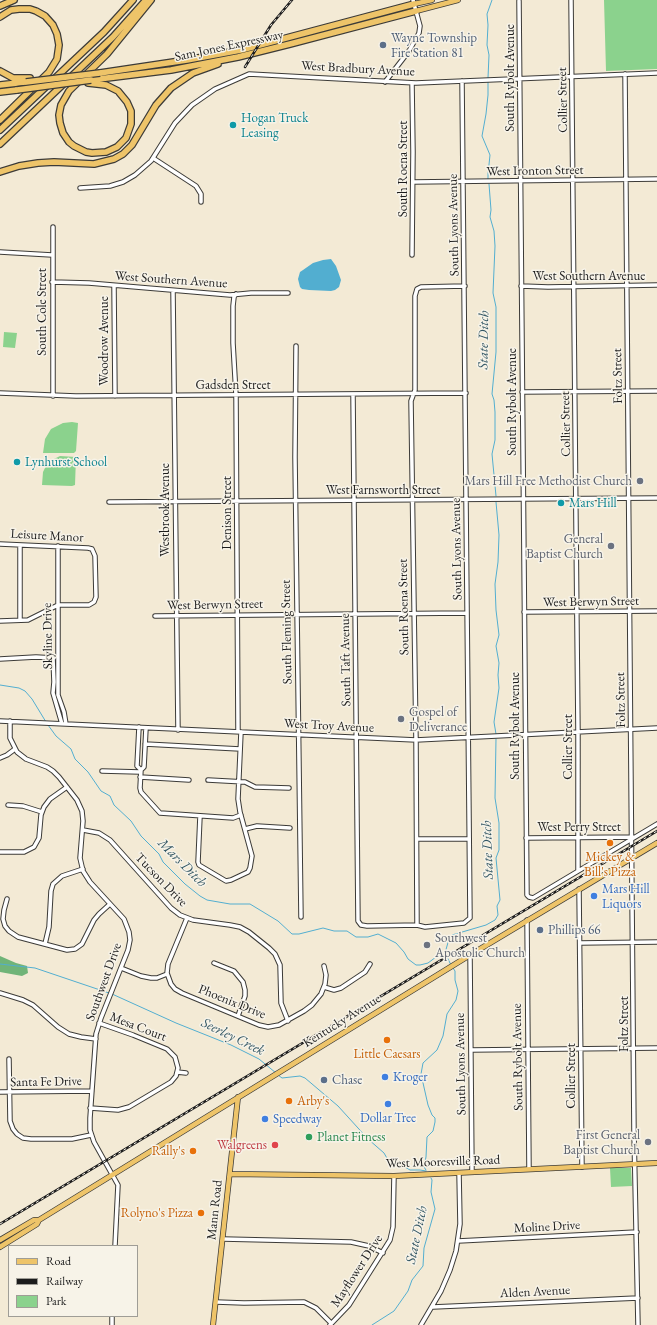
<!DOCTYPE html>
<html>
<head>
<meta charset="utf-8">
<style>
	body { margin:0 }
	#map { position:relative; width:657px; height:1325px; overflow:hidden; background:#f3ead5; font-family:"EB Garamond",serif }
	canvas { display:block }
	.legend { position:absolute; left:8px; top:1245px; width:130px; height:72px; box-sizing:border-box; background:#f7f3e8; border:1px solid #9f9d96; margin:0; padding:5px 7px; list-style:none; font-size:12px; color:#1c1c1c }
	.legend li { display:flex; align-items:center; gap:8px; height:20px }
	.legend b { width:20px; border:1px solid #9f9d96 }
</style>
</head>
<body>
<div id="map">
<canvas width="657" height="1325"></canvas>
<ul class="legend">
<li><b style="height:5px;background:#eec469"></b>Road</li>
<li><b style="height:5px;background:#1c1c1c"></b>Railway</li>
<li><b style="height:11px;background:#8bd28d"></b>Park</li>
</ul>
</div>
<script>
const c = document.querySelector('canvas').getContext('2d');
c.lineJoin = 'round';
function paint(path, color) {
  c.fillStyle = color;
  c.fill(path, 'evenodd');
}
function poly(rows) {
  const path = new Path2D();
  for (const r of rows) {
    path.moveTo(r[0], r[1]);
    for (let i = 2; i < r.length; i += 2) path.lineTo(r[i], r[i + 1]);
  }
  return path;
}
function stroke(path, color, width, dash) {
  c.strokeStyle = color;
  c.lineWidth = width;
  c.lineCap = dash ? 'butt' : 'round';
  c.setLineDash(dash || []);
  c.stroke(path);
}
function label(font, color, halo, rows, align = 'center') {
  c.font = font + ' "EB Garamond",serif';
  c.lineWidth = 3;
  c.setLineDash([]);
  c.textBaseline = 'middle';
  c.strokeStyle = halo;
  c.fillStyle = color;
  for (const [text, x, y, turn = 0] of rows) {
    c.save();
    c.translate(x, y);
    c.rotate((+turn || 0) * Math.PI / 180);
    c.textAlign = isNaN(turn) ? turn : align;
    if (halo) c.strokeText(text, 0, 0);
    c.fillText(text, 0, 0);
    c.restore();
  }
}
paint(poly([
	[604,0,657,0,657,69,606,71],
	[4,332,17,333,15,348,3,347],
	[72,422,78,423,76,451,74,453,43,453,45,439,51,429,63,423],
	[60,456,76,457,75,485,72,486,42,485,43,472,45,468,52,460],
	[610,1168,631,1168,632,1186,611,1187]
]), '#8bd28d');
paint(poly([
	[0,956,16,963,27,966,28,973,22,976,0,972]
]), '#70b478');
paint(poly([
	[331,259,336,266,341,280,339,287,335,290,331,291,309,290,302,289,300,287,298,279,300,272,303,270,313,263,323,260]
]), '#52aed0');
stroke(poly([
	[488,78,489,55,487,45,488,25,487,14,492,0],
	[488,81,488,95,486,114,482,136,490,155,488,174,488,179],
	[489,184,491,210,490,217,494,231,495,246,493,293,496,307,496,352,492,394,494,400,495,412,495,440,492,454,496,496],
	[496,502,499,535,498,562,495,584,496,610,499,635,496,646,499,663,498,675,499,688,494,722,496,734],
	[0,685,19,688,25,691,32,699,46,722],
	[48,725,56,736,71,749,75,759,88,772,101,791,110,796,114,805,131,821,141,836,159,854,163,862,185,884,200,896,207,900,230,904,250,904,278,921,292,934,299,934,323,928,334,931,347,931,356,937,368,937,378,934,396,943,404,952,408,959,416,965,420,965,428,963,436,957,446,955],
	[0,964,35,968,109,993],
	[451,965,445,953,449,939,452,935,486,925,495,920,498,915,497,906,500,900,496,858,499,850,499,823,495,798,496,739],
	[112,994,176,1023,231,1045,259,1059,276,1073],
	[278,1075,282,1078,300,1076,305,1078,338,1106,368,1139,384,1153,388,1160,391,1164,405,1167,410,1170,420,1170,426,1171],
	[426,1170,424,1167,426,1157,427,1137,433,1131,435,1122,435,1118,432,1115,428,1105,421,1074,423,1063,437,1050,443,1036,447,1014,456,1000,458,991,455,980,455,971,453,968],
	[372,1325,394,1311,408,1291,412,1280,423,1266,424,1248,435,1209,431,1192,432,1180,431,1178]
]), '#52aed0', 1);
const minor = poly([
	[571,0,578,732,578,871],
	[519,1,527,895,529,897,533,898,657,824],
	[625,74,634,1132,638,1325],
	[385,82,409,51,419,33,420,26,413,0],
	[153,158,196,186,201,194,201,202],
	[413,182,657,179],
	[80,188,110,186,123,182,135,175,151,161,175,123,192,105,215,89,249,74,416,83,657,73],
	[53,227,53,396],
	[0,252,52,255],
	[412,255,413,152,412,83],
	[52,282,89,283,230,295,251,293,288,293],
	[114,286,115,396],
	[521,286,548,287,657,285],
	[173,291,178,730],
	[236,294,234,297,233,306,233,343,236,395,238,732],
	[296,346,295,457,301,917],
	[522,392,657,391],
	[0,393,76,396,466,393],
	[353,394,358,921,361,925,367,926,417,925,425,927,464,923,470,918,462,81],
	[109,502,657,498],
	[0,544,88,548,92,549,95,556,96,597,94,602,89,605,58,605,28,620,0,621],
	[20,545,20,620],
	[58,546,58,695,64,712,66,724],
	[524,612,657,611],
	[155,616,467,613],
	[53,658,54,682,53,693,62,724],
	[0,659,36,657,54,658],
	[0,721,416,740,657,728],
	[10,721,10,738,17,752,26,759,47,767,53,771,59,777,77,800,82,811,83,821,80,858,83,871,90,882,124,919,129,932,130,940,128,950,101,1018,96,1034,90,1118,90,1130,94,1142,118,1185,115,1246],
	[139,727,137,766,141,770],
	[146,728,144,767,141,770,140,788,141,792,160,813,233,818,241,815],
	[145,744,240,749],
	[0,758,7,755,15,749],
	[102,771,140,772],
	[140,777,189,780],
	[208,780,245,782,255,787,289,788],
	[8,805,23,806,42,812],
	[200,816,198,862,199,865,226,881,231,880,248,872,250,868,252,856,240,812,238,799,241,732],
	[245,829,257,826,290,828],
	[83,830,99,833,110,840,171,908,180,915,193,920,230,925,240,927,249,932,269,948,275,954,280,965,281,1003,288,1021],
	[526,838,633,837],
	[417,839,469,839],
	[0,852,24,852,34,847,39,838,41,815,44,807,50,799,67,787],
	[579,889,582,1167],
	[7,899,4,910,3,919,5,926,9,931,18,937,67,950,75,949,82,944,94,920,99,914,110,904],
	[187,918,168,964,167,973,171,984,175,989,182,993,259,1025,268,1027,279,1025,304,1011,312,1005,321,994,325,984,326,975,324,966],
	[527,920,529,1169],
	[417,925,416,740,411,401,415,390,415,296,417,289,421,287,465,286],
	[580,943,657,942],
	[45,944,49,927,51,891,53,884,62,876,83,869],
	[470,955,472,1172],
	[214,963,234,971,243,982,245,990,245,996,238,1016],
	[121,968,141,976,151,978,157,978,167,974],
	[324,987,334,990,341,988,365,972,370,964],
	[0,993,23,1000,33,1005,58,1027,69,1034,81,1037,96,1039],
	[471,1050,657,1048],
	[9,1059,10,1121,13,1129,17,1134,23,1138,31,1139,72,1139,91,1135],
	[177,1072,186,1073],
	[0,1092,92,1091],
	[90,1108,118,1110,129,1107,171,1082,176,1076,178,1068,175,1057,167,1049,133,1035,99,1023],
	[223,1239,351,1242,369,1246,383,1253],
	[458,1241,637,1232],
	[216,1302,244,1303,304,1302,316,1308,331,1323],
	[433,1307,638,1298],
	[112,1325,112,1316],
	[330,1325,349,1305,390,1240,393,1227,394,1176],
	[421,1325,441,1291,450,1270,456,1251,460,1224,459,1173]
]);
const major = poly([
	[414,4,432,0],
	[416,11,458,0],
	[230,1174,394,1176,657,1163],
	[0,1240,34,1220,39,1220,470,955,657,843],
	[0,1247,37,1224,39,1220],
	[213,1325,238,1097]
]);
const highway = poly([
	[0,6,14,0],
	[0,17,11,10,19,9,30,9,36,11,45,16,53,25,57,34,59,45,57,59,49,72,0,120],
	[0,71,13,78,30,78],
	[100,73,187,60,241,50,414,4],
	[91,80,171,70,238,57,290,44,416,11],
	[88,83,106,85,118,91,127,102,131,111,131,124,126,138,117,147,106,152,92,153,86,152,74,146,69,142,63,133,60,123,59,115,61,105,69,91,107,54,151,0],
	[0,85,26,82],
	[0,92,17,90],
	[0,130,104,32,133,0],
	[0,144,113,37,146,0],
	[0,172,19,166,38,163,54,162,94,164,114,159,123,154,132,145,156,105,171,88,193,73,218,64]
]);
stroke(minor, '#3c3b38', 5.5);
stroke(major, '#3c3b38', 6);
stroke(highway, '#3c3b38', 8);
stroke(minor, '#fff', 3.5);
stroke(major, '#eec469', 4.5);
stroke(highway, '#eec469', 5.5);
const rail = poly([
	[245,67,271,25,292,0],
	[0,1224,657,831]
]);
stroke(rail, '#1c1c1c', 2.5);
stroke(rail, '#f7f3e8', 1, [3]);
const highwayBridge = poly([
	[26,82,100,73],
	[17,90,91,80]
]);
stroke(highwayBridge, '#3c3b38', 8, []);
stroke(highwayBridge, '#eec469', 5.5);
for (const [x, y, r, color] of [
	[383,45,4,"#5c6f8a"],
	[233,125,4,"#0f9aa8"],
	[17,462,4,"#0f9aa8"],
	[640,481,4,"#6b7280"],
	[561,503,4,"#0f9aa8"],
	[611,546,4,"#6b7280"],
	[401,719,4,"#6b7280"],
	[610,843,4,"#e8710a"],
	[594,896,4,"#3f7fe0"],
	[540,930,4,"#5c6f8a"],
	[427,945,4,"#6b7280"],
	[387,1040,4,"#e8710a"],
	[385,1077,4,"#3f7fe0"],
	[324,1080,4,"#5c6f8a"],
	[289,1101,4,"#e8710a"],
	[388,1104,4,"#3f7fe0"],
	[265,1119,4,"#3f7fe0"],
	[309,1137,4,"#2e9e5b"],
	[648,1142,4,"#6b7280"],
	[275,1145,4,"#e0444e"],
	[193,1151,4,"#e8710a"],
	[201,1213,4,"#e8710a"]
]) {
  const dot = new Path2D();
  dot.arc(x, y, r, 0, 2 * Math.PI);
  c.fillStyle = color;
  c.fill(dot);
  stroke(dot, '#f7f3e8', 1.5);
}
label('13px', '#4e5e75', '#f7f3e8', [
	["Wayne Township",391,38],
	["Fire Station 81",391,53],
	["Phillips 66",548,930],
	["Chase",332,1080]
], 'left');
label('13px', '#1c1c1c', '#f7f3e8', [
	["Sam Jones Expressway",229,46,-12],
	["West Bradbury Avenue",358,69,3],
	["South Rybolt Avenue",510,78,-90],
	["Collier Street",563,100,-91],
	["South Roena Street",403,169,-90],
	["West Ironton Street",535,171,-1],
	["South Lyons Avenue",454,225,-91],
	["West Southern Avenue",589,276],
	["West Southern Avenue",171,280,4],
	["South Cole Street",42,312,-90],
	["Woodrow Avenue",104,341,-90],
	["Foltz Street",618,376,-91],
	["Gadsden Street",233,385],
	["South Rybolt Avenue",512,402,-90],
	["Collier Street",566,424,-91],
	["West Farnsworth Street",383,490],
	["Westbrook Avenue",165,510,-90],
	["Denison Street",227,513,-90],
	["Leisure Manor",47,536,3],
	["South Lyons Avenue",457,549,-91],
	["West Berwyn Street",591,602,-1],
	["West Berwyn Street",215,605,-1],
	["South Roena Street",404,607,-91],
	["South Fleming Street",287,632,-91],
	["Skyline Drive",48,636,-91],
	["South Taft Avenue",346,660,-91],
	["Foltz Street",621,700,-91],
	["West Troy Avenue",329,726,3],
	["South Rybolt Avenue",515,726,-90],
	["Collier Street",568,747,-90],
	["West Perry Street",579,827],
	["Tucson Drive",161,880,46],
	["Southwest Drive",104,982,-70],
	["Phoenix Drive",232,1002,22],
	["Kentucky Avenue",342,1021,-32],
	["Foltz Street",624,1024,-90],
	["Mesa Court",138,1027,21],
	["South Rybolt Avenue",518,1057,-91],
	["South Lyons Avenue",461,1064,-91],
	["Collier Street",571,1076,-90],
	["Santa Fe Drive",46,1082,-1],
	["West Mooresville Road",443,1162,-2],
	["Mann Road",215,1210,-84],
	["Moline Drive",547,1227,-3],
	["Mayflower Drive",357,1271,-57],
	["Alden Avenue",535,1292,-3]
]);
label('13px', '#0d838f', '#f7f3e8', [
	["Hogan Truck",241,118],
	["Leasing",241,133],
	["Lynhurst School",25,462],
	["Mars Hill",569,503]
], 'left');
label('13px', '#5b616d', '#f7f3e8', [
	["Mars Hill Free Methodist Church",632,481],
	["General",603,539],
	["Baptist Church",603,554],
	["Gospel of",409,712,"left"],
	["Deliverance",409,727,"left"],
	["Southwest",435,938,"left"],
	["Apostolic Church",435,953,"left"],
	["First General",640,1135],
	["Baptist Church",640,1150]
], 'right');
label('13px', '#c56008', '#f7f3e8', [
	["Mickey &",610,857],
	["Bill's Pizza",610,872],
	["Little Caesars",387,1054],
	["Arby's",297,1101,"left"],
	["Rally's",185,1151,"right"],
	["Rolyno's Pizza",193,1213,"right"]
]);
label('13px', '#366cbe', '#f7f3e8', [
	["Mars Hill",602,889],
	["Liquors",602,904],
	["Kroger",393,1077],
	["Dollar Tree",388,1118,"center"],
	["Speedway",273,1119]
], 'left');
label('13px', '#27864d', '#f7f3e8', [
	["Planet Fitness",317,1137]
], 'left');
label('13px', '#be3a42', '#f7f3e8', [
	["Walgreens",267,1145]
], 'right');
label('italic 14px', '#325664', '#f7f3e8', [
	["State Ditch",484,340,-89],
	["State Ditch",488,850,-92],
	["Mars Ditch",182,863,45],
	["Seerley Creek",233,1037,26],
	["State Ditch",417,1235,-78]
]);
</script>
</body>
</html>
